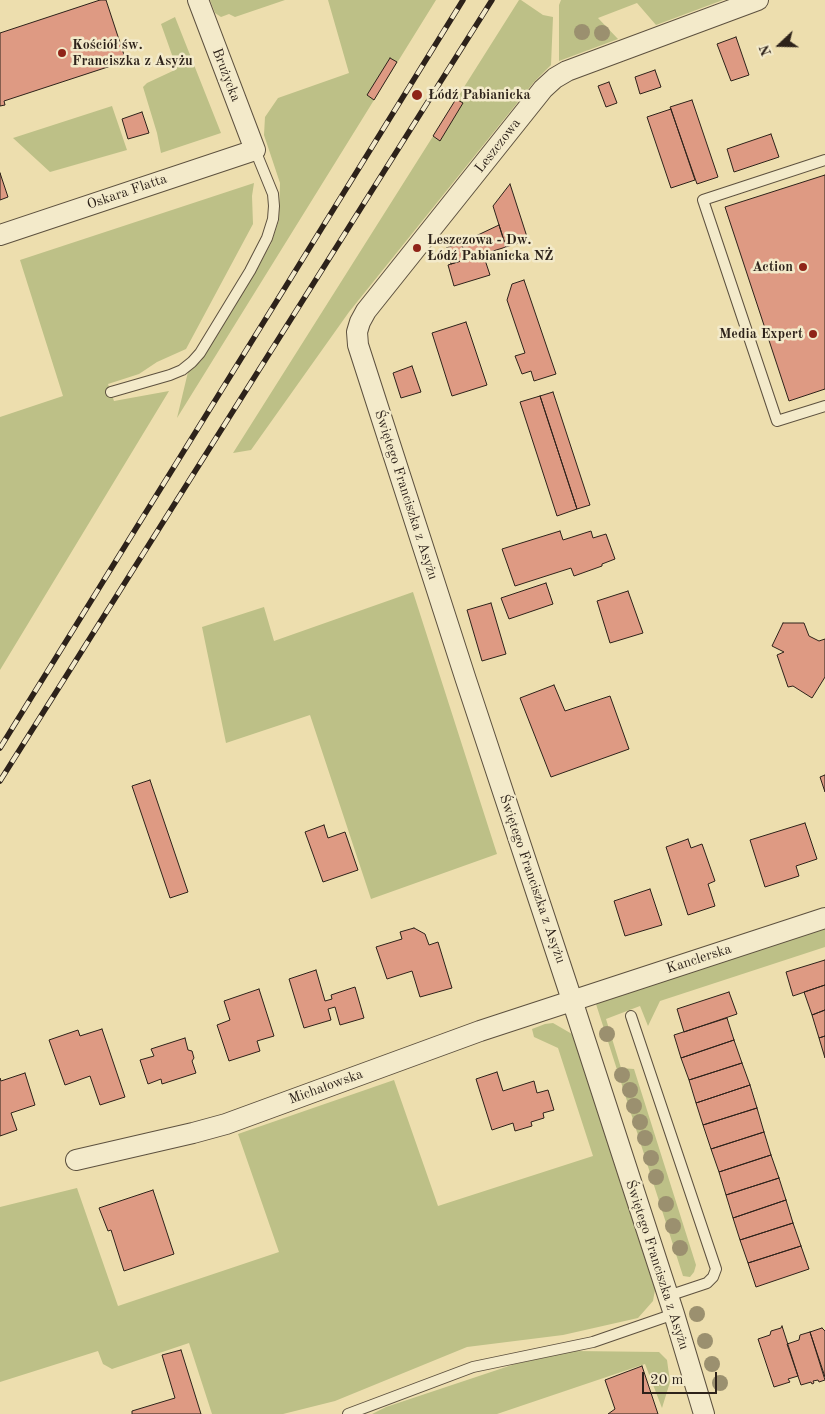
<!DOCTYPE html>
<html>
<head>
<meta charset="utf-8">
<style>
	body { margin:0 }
	#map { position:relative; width:825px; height:1414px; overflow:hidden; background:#eddeae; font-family:"Old Standard TT",serif }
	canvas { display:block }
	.north { position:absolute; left:755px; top:20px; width:50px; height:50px; -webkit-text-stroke:4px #f3eaca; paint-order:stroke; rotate:249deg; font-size:14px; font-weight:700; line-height:20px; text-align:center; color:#2d221a }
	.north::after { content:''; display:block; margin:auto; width:18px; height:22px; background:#2d221a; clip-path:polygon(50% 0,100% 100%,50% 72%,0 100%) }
	.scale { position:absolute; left:642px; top:1372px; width:75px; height:22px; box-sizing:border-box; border:2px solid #2d221a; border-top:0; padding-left:6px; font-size:15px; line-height:18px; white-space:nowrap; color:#2d221a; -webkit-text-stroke:4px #f3eaca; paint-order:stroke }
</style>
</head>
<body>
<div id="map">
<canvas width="825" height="1414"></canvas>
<div class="north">N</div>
<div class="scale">20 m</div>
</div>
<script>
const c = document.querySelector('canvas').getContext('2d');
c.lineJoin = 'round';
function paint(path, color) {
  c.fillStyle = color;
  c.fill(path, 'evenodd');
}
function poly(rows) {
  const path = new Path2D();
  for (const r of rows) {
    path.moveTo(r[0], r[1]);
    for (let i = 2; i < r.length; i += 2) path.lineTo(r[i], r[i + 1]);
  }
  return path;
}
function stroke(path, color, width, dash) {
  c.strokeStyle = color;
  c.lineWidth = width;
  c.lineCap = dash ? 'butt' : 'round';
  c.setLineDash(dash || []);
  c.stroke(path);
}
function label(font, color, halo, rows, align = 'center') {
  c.font = font + ' "Old Standard TT",serif';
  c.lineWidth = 5;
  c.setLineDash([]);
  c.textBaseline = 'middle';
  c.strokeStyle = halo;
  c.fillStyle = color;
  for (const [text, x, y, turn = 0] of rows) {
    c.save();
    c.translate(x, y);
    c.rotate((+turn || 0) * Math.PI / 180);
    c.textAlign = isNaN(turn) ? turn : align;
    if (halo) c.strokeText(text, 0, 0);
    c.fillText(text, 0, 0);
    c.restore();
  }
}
paint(poly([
	[210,0,285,0,235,17,229,14,221,17,215,13],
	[328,0,436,0,177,418,188,372,201,361,256,271,271,244,279,220,280,183,264,135,265,117,278,98,349,73],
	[519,0,521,0,543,15,553,17,551,65,534,82,349,312,251,450,233,453],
	[561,0,723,0,656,25,637,3,598,18,618,39,559,61,559,5],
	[175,17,221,133,161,153,157,133,143,87,147,83,177,69,161,24],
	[112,106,127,150,50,172,13,138],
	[254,183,252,196,253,224,186,349,157,362,139,374,108,384,114,401,169,391,0,670,0,417,63,396,20,260],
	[413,592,497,854,371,899,310,715,226,743,202,627,264,607,274,641],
	[825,928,825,947,660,1001,648,1026,640,1006,606,1019,621,1068,634,1069,696,1265,694,1272,690,1277,683,1276,596,1004],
	[553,1023,572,1034,655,1290,653,1301,638,1318,563,1335,467,1347,335,1401,283,1414,212,1414,189,1343,112,1369,103,1364,98,1351,0,1382,0,1207,77,1188,118,1306,279,1252,238,1134,394,1080,438,1206,593,1156,558,1048,534,1037,532,1029,545,1024],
	[574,1351,659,1352,667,1360,670,1382,662,1408,645,1364,497,1414,372,1414,386,1407,515,1364]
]), '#bdc087');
const building = poly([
	[100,0,106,0,126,61,4,101,5,105,0,106,0,33,100,0],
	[736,37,749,75,731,81,717,44,736,37],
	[390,58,397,62,374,100,367,95,390,58],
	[655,70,661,87,640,94,635,77,655,70],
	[609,82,617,103,606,107,598,86,609,82],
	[456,99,463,103,440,141,433,136,456,99],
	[692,100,718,177,697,184,670,107,692,100],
	[671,109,695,180,671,188,647,117,671,109],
	[142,112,149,133,128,139,122,119,142,112],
	[771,134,779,157,734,172,727,149,771,134],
	[0,173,8,197,0,200,0,173],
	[825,175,825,389,789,401,725,207,825,175],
	[510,184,528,240,506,247,493,206,510,184],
	[499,225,506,247,467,259,461,243,499,225],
	[461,243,467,259,451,264,446,248,461,243],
	[483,254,490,275,454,286,448,265,483,254],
	[524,280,556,374,534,381,531,371,522,374,515,356,525,353,507,300,512,284,524,280],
	[466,322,487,385,452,396,432,333,466,322],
	[412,366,421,392,401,398,393,373,412,366],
	[553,392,590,505,577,509,540,396,553,392],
	[540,396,577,509,557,516,520,402,540,396],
	[560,531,563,540,591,531,593,538,606,534,615,559,602,564,602,566,574,576,571,568,515,586,502,549,560,531],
	[546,583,553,604,509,619,501,598,546,583],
	[628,591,643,633,610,643,597,601,628,591],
	[491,603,506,654,482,661,467,610,491,603],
	[783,623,804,623,809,636,819,641,825,639,825,677,812,698,793,686,788,687,777,655,784,652,772,646,783,623],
	[554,685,565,711,610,696,629,749,551,777,520,698,554,685],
	[825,775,825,792,820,777,825,775],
	[150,780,188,892,170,898,132,786,150,780],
	[805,823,817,859,796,866,799,876,765,887,750,840,805,823],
	[324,825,328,838,345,832,358,870,323,882,305,832,324,825],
	[688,839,691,848,702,844,715,881,708,884,715,906,688,915,666,847,688,839],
	[650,889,662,925,625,936,614,901,650,889],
	[414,928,425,934,429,945,438,942,452,988,420,997,412,971,387,979,376,947,402,939,400,932,414,928],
	[825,960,825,985,793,996,786,972,825,960],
	[316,970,325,1001,332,999,331,995,355,987,364,1018,340,1025,335,1007,328,1009,331,1020,304,1028,289,979,316,970],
	[825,985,825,1010,812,1015,804,992,825,985],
	[259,989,274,1036,257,1041,260,1051,229,1061,217,1025,230,1020,224,1001,259,989],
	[729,992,737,1014,684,1032,677,1009,729,992],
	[825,1010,825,1036,819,1038,812,1015,825,1010],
	[727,1018,734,1040,681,1058,674,1035,727,1018],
	[102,1029,125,1097,100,1105,90,1076,65,1085,49,1040,78,1030,80,1036,102,1029],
	[825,1036,825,1058,819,1038,825,1036],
	[185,1038,188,1050,192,1051,194,1058,192,1061,196,1073,162,1084,161,1079,148,1084,140,1060,154,1056,151,1049,185,1038],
	[734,1040,742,1063,689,1080,681,1058,734,1040],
	[742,1063,750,1085,696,1103,689,1080,742,1063],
	[497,1072,503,1091,534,1081,537,1093,548,1090,554,1110,543,1113,544,1118,531,1122,532,1126,515,1131,513,1123,492,1130,476,1079,497,1072],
	[25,1073,35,1105,11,1113,17,1130,0,1136,0,1078,1,1081,25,1073],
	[750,1085,757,1108,703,1125,696,1103,750,1085],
	[757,1108,764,1132,711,1149,703,1125,757,1108],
	[764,1132,771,1155,719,1172,711,1149,764,1132],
	[771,1155,779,1178,726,1195,719,1172,771,1155],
	[779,1178,786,1200,733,1218,726,1195,779,1178],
	[153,1190,174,1254,124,1271,111,1230,108,1231,99,1208,153,1190],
	[786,1200,793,1223,740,1240,733,1218,786,1200],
	[793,1223,801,1246,748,1263,740,1240,793,1223],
	[801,1246,809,1269,756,1287,748,1263,801,1246],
	[782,1326,798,1376,788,1379,790,1382,774,1387,758,1339,770,1335,771,1331,781,1328,782,1326],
	[822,1328,825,1331,825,1377,810,1332,822,1328],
	[810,1332,825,1380,819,1382,818,1380,813,1381,814,1383,812,1384,811,1382,801,1385,787,1344,799,1340,800,1335,810,1332],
	[181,1350,201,1414,132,1414,132,1411,175,1398,162,1355,181,1350],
	[642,1366,658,1414,608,1414,615,1409,605,1380,642,1366]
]);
paint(building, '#de9a83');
stroke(building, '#2d221a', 1);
const service = poly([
	[825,160,703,200,777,421,825,406],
	[111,392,170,375,182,370,192,362,200,353,250,271,267,238,273,219,274,206,273,194,255,150],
	[631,1016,716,1269,713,1277,707,1283,668,1296],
	[348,1414,473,1367,593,1342,674,1314]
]);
const minor = poly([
	[0,235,255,150,198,0],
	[76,1160,193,1133,226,1124,480,1031,825,918],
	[704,1414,674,1314,572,1000,466,680,358,345,357,332,360,322,366,311,543,89,555,78,567,71,758,0]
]);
stroke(service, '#5d513f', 12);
stroke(minor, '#5d513f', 22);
stroke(service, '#f3eaca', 10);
stroke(minor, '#f3eaca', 20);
const rail = poly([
	[0,748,463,0],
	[0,781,492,0]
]);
stroke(rail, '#2d221a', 5.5);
stroke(rail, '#f3eaca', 4, [11]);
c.fillStyle = '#9b906f';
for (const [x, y] of [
	[582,32],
	[602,33],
	[607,1034],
	[622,1075],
	[630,1090],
	[634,1106],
	[640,1122],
	[645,1138],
	[651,1158],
	[656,1177],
	[666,1204],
	[673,1226],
	[680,1248],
	[697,1314],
	[705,1341],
	[712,1364],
	[720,1383]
]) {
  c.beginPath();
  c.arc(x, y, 8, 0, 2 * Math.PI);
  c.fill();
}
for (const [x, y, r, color] of [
	[62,53,5,"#8f2418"],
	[417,95,6,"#8f2418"],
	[417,248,5,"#8f2418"],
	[803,267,5,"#8f2418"],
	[813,334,5,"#8f2418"]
]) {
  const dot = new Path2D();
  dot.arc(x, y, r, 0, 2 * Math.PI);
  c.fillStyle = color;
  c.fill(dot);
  stroke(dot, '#f3eaca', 2);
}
label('bold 14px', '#2d221a', '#f3eaca', [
	["Kościół św.",72,45],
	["Franciszka z Asyżu",72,61],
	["Łódź Pabianicka",428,95],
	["Leszczowa - Dw.",427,240],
	["Łódź Pabianicka NŻ",427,256],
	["Action",793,267,"right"],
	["Media Expert",803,334,"right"]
], 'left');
label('14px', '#2d221a', '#f3eaca', [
	["Brużycka",226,75,69],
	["Leszczowa",498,146,-52],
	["Oskara Flatta",127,192,-19],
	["Świętego Franciszka z Asyżu",406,495,72],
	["Świętego Franciszka z Asyżu",532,879,71],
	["Kanclerska",699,959,-18],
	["Michałowska",326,1087,-20],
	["Świętego Franciszka z Asyżu",657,1265,72]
]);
</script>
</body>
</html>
